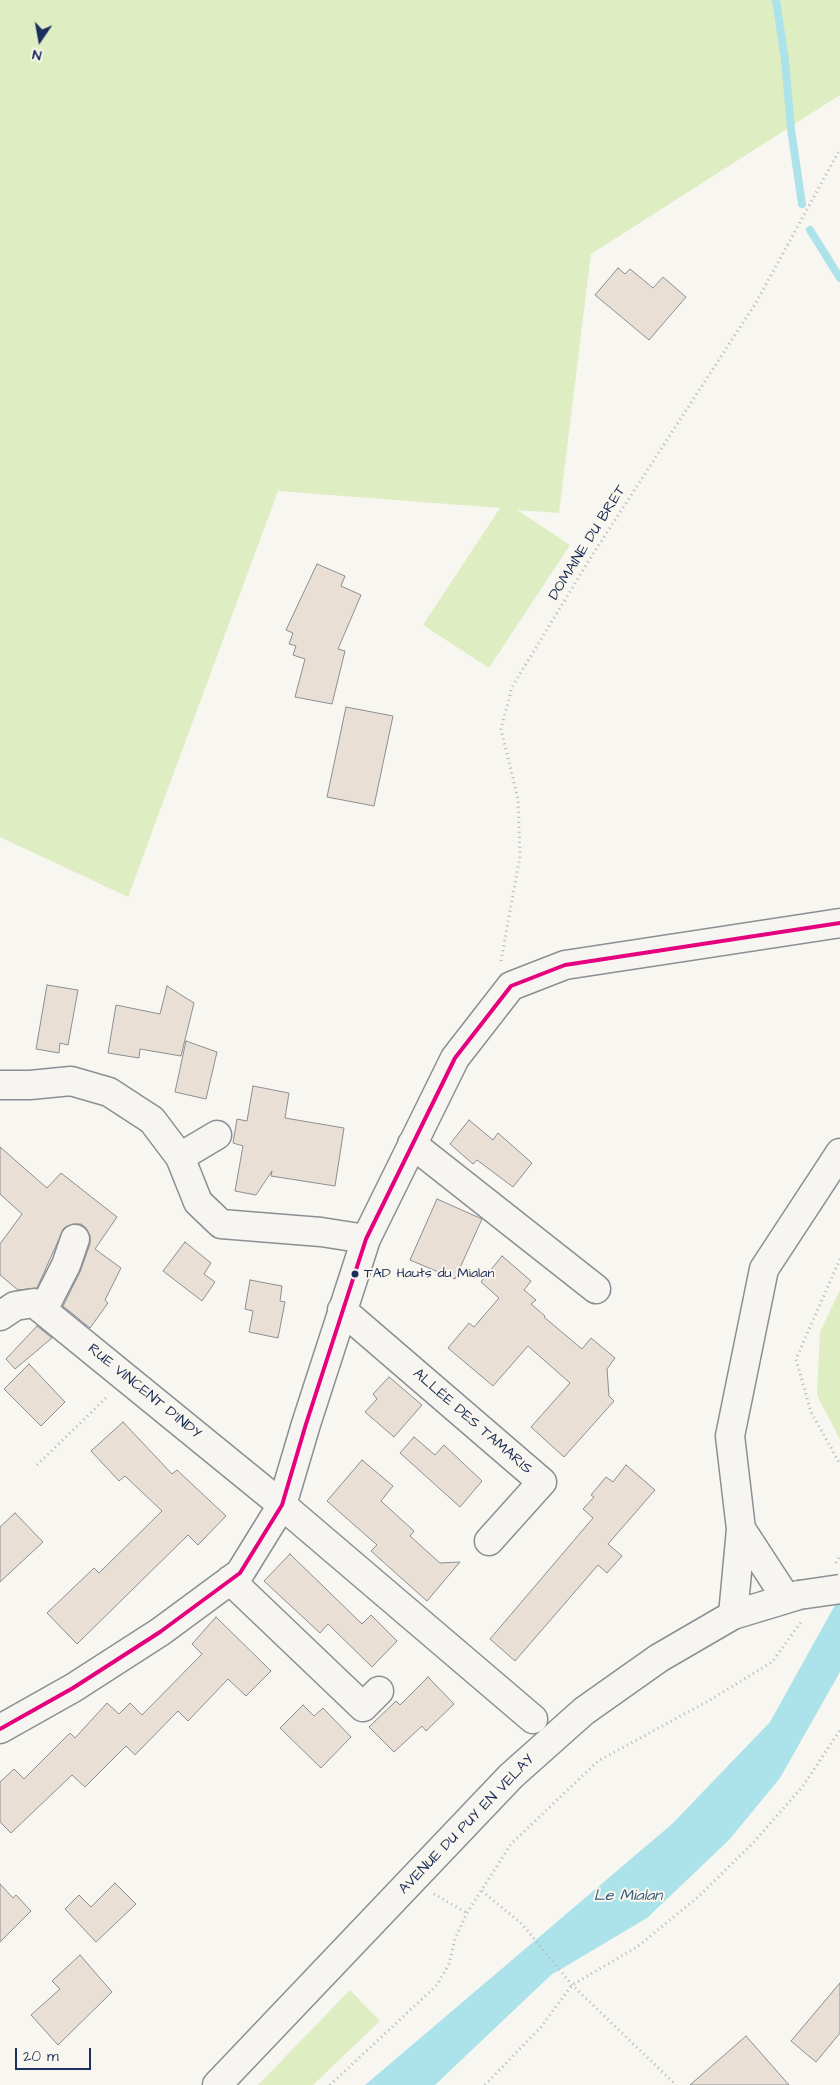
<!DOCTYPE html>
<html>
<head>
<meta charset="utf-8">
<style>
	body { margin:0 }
	#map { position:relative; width:840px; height:2085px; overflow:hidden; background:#f8f6f0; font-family:"Architects Daughter",sans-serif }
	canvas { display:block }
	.north { position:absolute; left:15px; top:15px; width:50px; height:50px; -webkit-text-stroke:4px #fbf7ec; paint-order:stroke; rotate:192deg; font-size:14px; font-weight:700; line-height:20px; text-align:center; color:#1b2f5e }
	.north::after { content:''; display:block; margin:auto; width:18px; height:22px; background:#1b2f5e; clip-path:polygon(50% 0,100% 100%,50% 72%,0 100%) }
	.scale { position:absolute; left:15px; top:2048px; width:76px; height:22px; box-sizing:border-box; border:2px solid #1b2f5e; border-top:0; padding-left:6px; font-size:15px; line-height:18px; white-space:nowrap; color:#1b2f5e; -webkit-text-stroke:4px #fbf7ec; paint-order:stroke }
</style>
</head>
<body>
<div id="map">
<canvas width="840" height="2085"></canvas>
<div class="north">N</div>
<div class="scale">20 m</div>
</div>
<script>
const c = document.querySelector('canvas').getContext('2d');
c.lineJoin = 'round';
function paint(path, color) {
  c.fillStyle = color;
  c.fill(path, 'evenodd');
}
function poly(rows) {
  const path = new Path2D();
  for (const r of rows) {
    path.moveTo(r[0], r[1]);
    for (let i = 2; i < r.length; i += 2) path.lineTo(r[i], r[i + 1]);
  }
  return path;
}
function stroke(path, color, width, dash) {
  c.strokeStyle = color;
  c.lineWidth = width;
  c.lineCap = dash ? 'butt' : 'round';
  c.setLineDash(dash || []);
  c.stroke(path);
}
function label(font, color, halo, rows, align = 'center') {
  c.font = font + ' "Architects Daughter",sans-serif';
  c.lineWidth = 4;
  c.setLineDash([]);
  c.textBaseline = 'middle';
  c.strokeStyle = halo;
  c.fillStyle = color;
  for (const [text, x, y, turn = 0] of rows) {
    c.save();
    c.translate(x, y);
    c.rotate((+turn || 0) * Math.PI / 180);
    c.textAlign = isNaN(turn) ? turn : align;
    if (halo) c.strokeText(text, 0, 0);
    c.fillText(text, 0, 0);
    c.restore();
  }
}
paint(poly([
	[0,0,840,0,840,95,591,254,559,513,517,510,570,545,489,668,423,625,500,508,278,491,128,897,0,837],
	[840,1290,840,1440,817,1395,820,1332],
	[350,1990,380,2021,313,2085,258,2085]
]), '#dfedc2');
paint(poly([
	[840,1596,840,1672,780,1778,729,1840,647,1918,551,1975,435,2085,365,2085,672,1824,770,1722]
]), '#ace3ea');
stroke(poly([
	[776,0,785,60,791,129,802,204],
	[810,230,840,278]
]), '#ace3ea', 8);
const building = poly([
	[618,268,625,274,630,269,653,288,663,277,686,297,649,340,595,295,618,268],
	[317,564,345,576,341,586,361,595,338,649,345,651,332,704,295,697,305,659,293,655,296,646,289,644,293,633,286,630,317,564],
	[346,707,393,716,374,806,327,797,346,707],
	[47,985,78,990,68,1045,60,1043,59,1053,36,1049,47,985],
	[167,986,194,1003,181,1056,140,1049,139,1058,108,1053,116,1005,160,1014,167,986],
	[186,1041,217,1052,206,1099,175,1092,186,1041],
	[253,1086,289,1093,285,1118,344,1128,335,1186,271,1176,272,1171,256,1195,235,1191,243,1146,233,1143,237,1119,247,1121,253,1086],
	[469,1120,493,1140,498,1133,532,1163,513,1187,477,1160,473,1164,450,1144,469,1120],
	[0,1147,47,1188,61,1173,117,1217,95,1249,121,1268,105,1300,108,1303,90,1328,63,1306,80,1272,90,1244,90,1236,86,1228,81,1224,73,1224,64,1228,37,1288,18,1290,0,1275,0,1244,22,1214,0,1194,0,1147],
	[437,1199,482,1219,455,1279,410,1260,437,1199],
	[185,1242,211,1263,204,1274,215,1282,202,1301,163,1271,185,1242],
	[502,1256,531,1281,524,1290,536,1300,531,1304,545,1316,544,1317,582,1349,591,1338,615,1358,607,1369,609,1396,614,1401,564,1457,531,1427,570,1383,528,1346,493,1386,448,1348,469,1323,474,1327,499,1298,481,1282,502,1256],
	[250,1280,282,1286,280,1301,285,1302,278,1338,249,1332,253,1311,245,1309,250,1280],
	[37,1326,52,1338,15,1369,6,1359,37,1326],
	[29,1364,65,1402,41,1426,4,1389,29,1364],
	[389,1377,422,1405,394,1437,365,1412,377,1399,373,1394,389,1377],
	[123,1422,172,1474,177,1470,226,1516,198,1545,188,1535,77,1644,47,1613,94,1568,99,1573,162,1511,125,1476,119,1481,91,1451,123,1422],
	[414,1437,435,1455,444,1445,482,1481,460,1507,400,1453,414,1437],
	[362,1460,393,1486,381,1501,414,1531,410,1536,440,1563,460,1562,427,1601,371,1551,377,1545,327,1501,362,1460],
	[626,1465,655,1490,608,1544,622,1556,607,1573,598,1565,515,1661,490,1639,593,1518,583,1509,594,1497,591,1495,606,1477,613,1482,626,1465],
	[15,1513,43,1542,0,1582,0,1527,15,1513],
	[290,1554,362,1624,371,1615,397,1641,372,1667,328,1624,320,1633,264,1581,290,1554],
	[216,1617,271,1671,246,1696,228,1679,188,1721,178,1711,135,1755,126,1746,85,1787,72,1775,11,1833,0,1822,0,1782,14,1769,24,1779,70,1733,75,1738,107,1703,119,1714,130,1703,142,1715,202,1654,192,1644,216,1617],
	[428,1677,454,1704,426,1731,422,1726,394,1752,369,1727,396,1701,400,1705,428,1677],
	[303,1705,314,1716,323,1708,351,1737,321,1768,280,1728,303,1705],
	[115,1883,136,1904,96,1942,65,1909,79,1895,91,1907,115,1883],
	[0,1884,13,1898,16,1895,31,1911,0,1942,0,1884],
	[80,1955,112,1992,58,2045,31,2015,60,1989,52,1981,80,1955],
	[840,1983,840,2033,816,2062,791,2041,840,1983],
	[746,2036,789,2085,690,2085,746,2036]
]);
paint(building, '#e9dfd5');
stroke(building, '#8b8e94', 1);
const minor = poly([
	[0,1085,30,1085,71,1081,109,1092,152,1120,180,1157,198,1202,221,1224,321,1232,366,1239],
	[412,1144,596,1289],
	[180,1157,217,1135],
	[43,1310,66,1265,75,1239],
	[342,1310,542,1482,489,1541],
	[0,1316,15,1306,34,1303,282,1505,533,1719],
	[741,1529,786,1598],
	[230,1580,363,1707,379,1691],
	[733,1615,741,1529,730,1436,764,1269,840,1153],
	[0,1729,73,1688,160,1632,240,1573,282,1505,306,1424,366,1239,455,1058,511,986,565,965,840,923]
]);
const major = poly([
	[217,2085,511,1776,584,1711,659,1658,733,1615,799,1595]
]);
stroke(minor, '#8b8e94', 31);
stroke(major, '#8b8e94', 31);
stroke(poly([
	[501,961,520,856,518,799,501,729,512,687,591,557,757,301,840,149],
	[840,1259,796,1359,811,1412,840,1464],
	[37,1465,108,1396],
	[836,1563,840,1555],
	[482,1891,522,1924,572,1985,676,2085],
	[434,1894,467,1913],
	[330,2085,437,1985,449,1964,455,1939,467,1913,511,1844,598,1761,710,1700,772,1662,801,1622],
	[485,2085,541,2027,572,1985,637,1947,698,1897,753,1843,803,1786,840,1730]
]), '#b3b5b7', 3, [1, 4]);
stroke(minor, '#f6f5f1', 28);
stroke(major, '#f6f5f1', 28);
const majorBridge = poly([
	[799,1595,840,1589]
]);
stroke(majorBridge, '#8b8e94', 31, []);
stroke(majorBridge, '#f6f5f1', 28);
stroke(poly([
	[0,1729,73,1688,160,1632,240,1573,282,1505,306,1424,366,1239,455,1058,511,986,565,965,840,923]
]), '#e5007d', 4);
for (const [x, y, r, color] of [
	[355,1274,4.5,"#1b2f5e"]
]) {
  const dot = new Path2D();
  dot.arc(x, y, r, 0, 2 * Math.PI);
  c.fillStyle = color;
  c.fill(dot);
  stroke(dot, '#fbf7ec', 2);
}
label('14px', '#1b2f5e', '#fbf7ec', [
	["TAD Hauts du Mialan",364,1274]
], 'left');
label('15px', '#1b2f5e', '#fbf7ec', [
	["DOMAINE DU BRET",588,543,-58],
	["RUE VINCENT D'INDY",144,1392,39],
	["ALLÉE DES TAMARIS",472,1422,41],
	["AVENUE DU PUY EN VELAY",467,1825,-46]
]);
label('italic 16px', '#375a80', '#fbf7ec', [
	["Le Mialan",628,1897]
]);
</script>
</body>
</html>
